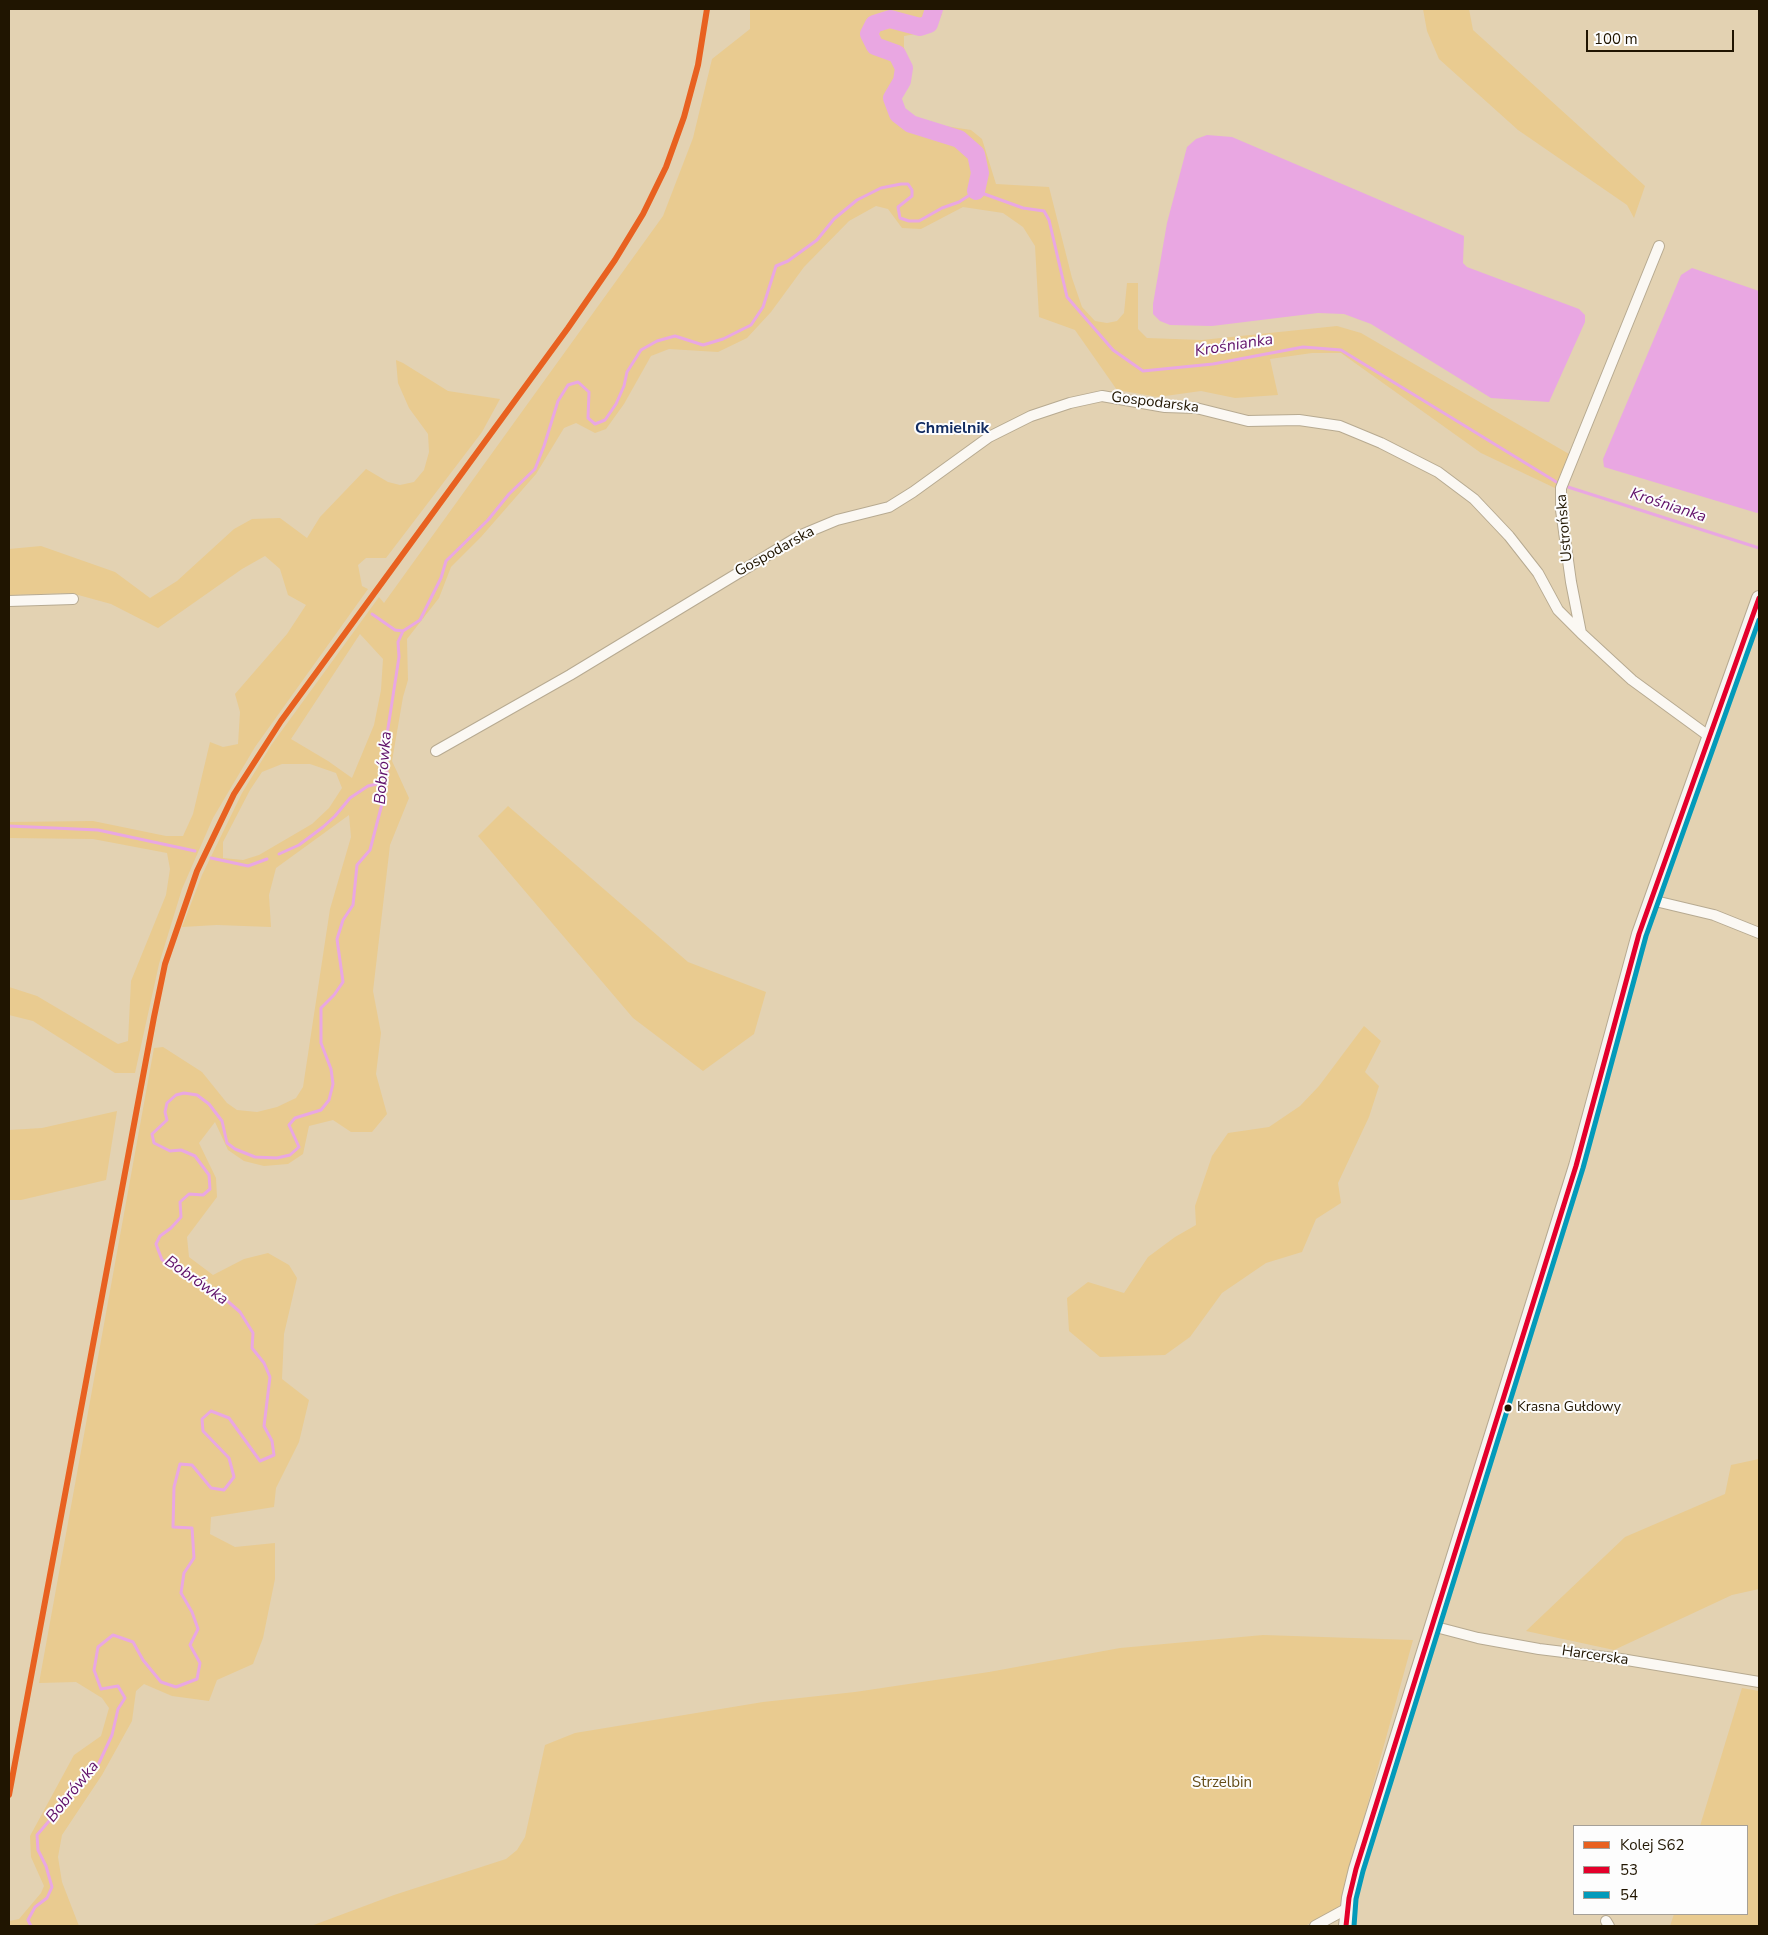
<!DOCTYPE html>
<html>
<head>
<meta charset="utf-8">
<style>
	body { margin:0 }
	#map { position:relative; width:1768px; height:1935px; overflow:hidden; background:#e3d2b2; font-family:"Nunito Sans",sans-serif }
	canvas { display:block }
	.frame { position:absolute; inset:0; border:10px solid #201501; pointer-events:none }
	.legend { position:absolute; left:1573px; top:1825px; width:175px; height:90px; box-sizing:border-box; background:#fdfdfd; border:1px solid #a5a098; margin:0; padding:6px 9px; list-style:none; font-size:15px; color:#201501 }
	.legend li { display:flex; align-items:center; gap:10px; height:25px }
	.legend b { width:25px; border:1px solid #a5a098 }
	.scale { position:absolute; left:1586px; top:30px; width:148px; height:22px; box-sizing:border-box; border:2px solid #201501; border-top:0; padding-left:6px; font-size:15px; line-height:18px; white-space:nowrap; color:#201501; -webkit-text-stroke:4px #fdfdfd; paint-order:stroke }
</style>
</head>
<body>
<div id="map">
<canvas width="1768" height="1935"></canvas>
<div class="frame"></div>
<ul class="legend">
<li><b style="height:6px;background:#e86120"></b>Kolej S62</li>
<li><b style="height:6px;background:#e4002b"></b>53</li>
<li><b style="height:6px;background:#039aba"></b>54</li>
</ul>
<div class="scale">100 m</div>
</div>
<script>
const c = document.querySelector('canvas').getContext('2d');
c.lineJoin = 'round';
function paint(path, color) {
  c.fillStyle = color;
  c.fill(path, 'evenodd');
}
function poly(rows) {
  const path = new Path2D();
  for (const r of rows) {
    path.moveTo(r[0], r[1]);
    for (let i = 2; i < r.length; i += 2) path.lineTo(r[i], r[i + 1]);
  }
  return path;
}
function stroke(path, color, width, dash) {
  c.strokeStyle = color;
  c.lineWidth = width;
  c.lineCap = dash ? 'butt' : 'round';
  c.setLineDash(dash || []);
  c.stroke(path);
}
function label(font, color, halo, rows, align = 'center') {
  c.font = font + ' "Nunito Sans",sans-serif';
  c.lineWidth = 4;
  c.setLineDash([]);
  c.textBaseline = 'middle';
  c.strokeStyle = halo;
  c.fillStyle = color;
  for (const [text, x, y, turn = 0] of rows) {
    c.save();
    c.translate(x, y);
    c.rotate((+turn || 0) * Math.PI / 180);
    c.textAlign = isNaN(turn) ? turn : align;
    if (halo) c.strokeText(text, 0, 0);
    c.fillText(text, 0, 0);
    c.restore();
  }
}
paint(poly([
	[750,9,941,9,942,14,937,25,927,32,904,36,904,48,910,61,909,75,898,98,903,110,913,121,971,130,982,139,996,184,1049,187,1072,278,1082,307,1095,321,1107,323,1117,321,1124,313,1127,283,1138,283,1138,329,1147,338,1202,340,1337,326,1361,333,1569,454,1557,489,1481,453,1341,353,1312,353,1270,359,1278,395,1235,398,1201,391,1158,397,1117,390,1075,330,1039,317,1035,246,1023,227,1003,213,963,207,921,229,902,228,888,209,876,206,849,221,804,267,771,312,747,338,718,352,669,349,651,356,624,404,606,429,595,433,576,423,564,428,536,474,481,537,451,567,439,598,407,639,408,680,403,697,392,761,409,798,390,845,373,991,381,1033,376,1074,387,1114,372,1132,351,1132,333,1120,309,1126,303,1154,288,1164,264,1166,244,1161,228,1150,215,1122,199,1143,216,1178,217,1197,187,1237,189,1257,213,1275,244,1259,268,1253,289,1265,297,1278,284,1334,282,1379,309,1400,299,1442,276,1488,274,1507,211,1517,210,1534,235,1547,275,1543,275,1579,263,1638,253,1664,217,1680,209,1701,172,1696,144,1684,136,1691,132,1721,102,1775,62,1835,58,1857,62,1882,79,1926,9,1926,9,1921,19,1919,41,1893,44,1886,31,1857,30,1836,74,1755,101,1736,109,1708,102,1698,76,1682,39,1683,154,1048,163,1047,202,1072,227,1103,237,1110,257,1112,277,1107,296,1098,303,1087,330,909,351,837,349,815,276,868,269,895,271,927,217,925,182,927,202,875,242,793,272,744,379,597,384,603,663,216,693,138,712,59,750,29],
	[360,634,383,659,381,690,374,725,352,778,328,761,291,739],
	[282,764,310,764,336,773,342,788,329,808,312,824,259,855,243,860,223,858,223,842,250,790,262,772],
	[1423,9,1469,9,1473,30,1645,186,1634,218,1627,205,1518,130,1439,59,1427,31],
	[396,360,403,363,448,391,500,399,482,432,386,558,366,558,358,565,362,586,368,589,255,747,213,818,182,889,159,964,135,1073,115,1073,33,1021,9,1015,9,987,37,996,118,1044,128,1041,131,981,166,895,170,869,167,853,93,839,9,838,9,822,93,821,166,836,183,836,193,814,210,742,223,747,238,744,240,712,235,694,287,634,306,605,288,595,280,569,265,556,242,569,158,628,111,604,71,593,9,595,9,549,41,546,115,572,150,598,177,581,234,529,252,519,280,518,307,538,320,517,366,469,388,482,400,485,414,482,424,470,429,452,428,434,409,408,398,383],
	[508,806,688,962,766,992,754,1034,703,1071,633,1018,478,836],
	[1364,1026,1381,1041,1365,1072,1379,1086,1369,1117,1338,1183,1341,1203,1316,1219,1302,1252,1266,1263,1222,1293,1190,1337,1165,1355,1100,1357,1069,1331,1067,1298,1088,1282,1124,1293,1148,1257,1175,1237,1196,1225,1195,1206,1212,1156,1228,1133,1269,1127,1300,1106,1319,1086],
	[117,1111,106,1180,21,1200,9,1200,9,1130,42,1128],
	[1759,1459,1759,1589,1732,1595,1614,1650,1526,1631,1625,1537,1725,1494,1731,1465],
	[1263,1635,1413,1640,1339,1908,1305,1926,311,1926,394,1895,506,1859,517,1850,525,1837,545,1745,575,1733,763,1702,855,1692,989,1672,1120,1648],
	[1742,1688,1759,1691,1759,1926,1670,1926,1674,1914,1747,1914,1747,1826,1700,1826]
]), '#e9cb90');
paint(poly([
	[1207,135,1232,137,1450,230,1464,236,1463,263,1467,267,1579,309,1585,315,1585,322,1549,402,1491,398,1371,324,1344,314,1318,313,1212,326,1170,325,1160,321,1153,314,1153,304,1167,223,1187,147,1196,139],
	[1692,268,1759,291,1759,512,1757,513,1604,467,1603,459,1681,275]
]), '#e9a7e2');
stroke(poly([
	[1568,487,1759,548],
	[372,614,395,630,403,631],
	[9,826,98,830,195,851],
	[279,854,299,845,323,827,335,816,350,798,368,786,385,782],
	[211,858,248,866,267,859],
	[31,1926,28,1920,35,1907,47,1898,52,1887,46,1866,38,1850,37,1835,99,1763,112,1735,118,1709,125,1698,118,1686,101,1689,94,1670,98,1647,113,1635,133,1642,143,1660,161,1682,176,1687,197,1679,200,1663,190,1645,198,1629,192,1612,181,1593,184,1573,194,1558,192,1528,173,1527,174,1487,180,1464,192,1465,211,1488,224,1490,234,1477,229,1458,203,1431,202,1419,211,1411,229,1418,260,1461,274,1455,272,1441,264,1426,270,1377,264,1363,252,1348,253,1333,240,1312,224,1298,199,1279,162,1260,156,1244,160,1236,171,1228,181,1217,180,1202,189,1194,203,1195,210,1189,209,1175,195,1156,181,1150,170,1151,154,1143,152,1134,167,1120,165,1112,167,1103,176,1095,184,1093,197,1095,209,1104,222,1121,227,1143,235,1149,255,1157,277,1158,290,1155,299,1147,289,1125,295,1118,321,1110,329,1100,333,1084,331,1069,321,1043,321,1008,334,995,343,982,337,939,343,920,353,905,357,865,370,850,383,800,387,773,386,741,399,657,398,642,403,631,420,620,441,578,446,561,488,520,509,494,535,469,544,446,558,401,568,385,578,382,589,392,588,418,595,424,605,420,616,404,624,386,627,372,641,350,657,341,675,336,703,345,723,339,751,325,763,307,776,266,788,261,817,240,834,219,857,200,881,188,901,184,908,184,912,190,912,196,898,207,900,218,909,221,919,221,942,208,959,202,976,191,1023,208,1044,211,1049,220,1067,297,1113,350,1143,371,1213,364,1303,347,1341,350,1558,483]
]), '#e9a7e2', 3);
stroke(poly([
	[934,9,929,24,920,27,890,19,874,24,869,34,875,46,897,54,904,68,902,81,892,98,898,114,911,124,959,139,976,154,980,173,976,191]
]), '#e9a7e2', 18);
const street = poly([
	[1659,246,1561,488,1561,510,1571,582,1581,633,1632,680,1710,737],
	[9,601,73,599],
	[436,751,570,675,801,535,837,520,889,507,913,492,989,437,1031,416,1070,403,1102,396,1165,407,1196,408,1248,421,1299,420,1340,426,1381,443,1438,472,1474,499,1509,536,1538,573,1558,610,1581,633],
	[1651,900,1714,915,1759,933],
	[1432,1626,1478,1638,1539,1649,1621,1659,1759,1682],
	[1606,1921,1609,1926],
	[1315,1926,1348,1908]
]);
const secondary = poly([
	[1346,1926,1349,1898,1356,1869,1576,1166,1639,934,1759,598]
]);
stroke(street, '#b7aa91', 12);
stroke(secondary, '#b7aa91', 16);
stroke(street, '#fbf8f3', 10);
stroke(secondary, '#f7f5f2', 14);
stroke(poly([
	[1346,1926,1349,1898,1356,1869,1576,1166,1639,934,1759,598]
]), '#e4002b', 5);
stroke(poly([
	[1354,1926,1356,1899,1363,1871,1583,1168,1646,936,1759,620]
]), '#039aba', 5);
stroke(poly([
	[9,1795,154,1017,165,964,197,871,234,794,281,721,568,328,615,260,643,214,666,167,684,117,698,65,707,9]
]), '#e86120', 6);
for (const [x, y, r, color] of [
	[1508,1408,4.5,"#201501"]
]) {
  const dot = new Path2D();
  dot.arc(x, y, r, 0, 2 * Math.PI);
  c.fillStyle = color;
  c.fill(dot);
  stroke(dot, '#fdfdfd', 2);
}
label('14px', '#201501', '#fdfdfd', [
	["Krasna Gułdowy",1517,1408]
], 'left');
label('15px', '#201501', '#fdfdfd', [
	["Gospodarska",1155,403,7],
	["Ustrońska",1565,528,-95],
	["Gospodarska",775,552,-29],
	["Harcerska",1595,1656,8]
]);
label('15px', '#644c17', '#fdfdfd', [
	["Strzelbin",1222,1783]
]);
label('italic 16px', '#5f1069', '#fdfdfd', [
	["Krośnianka",1234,346,-9],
	["Krośnianka",1668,506,18],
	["Bobrówka",384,768,-85],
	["Bobrówka",196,1281,35],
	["Bobrówka",73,1792,-51]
]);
label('bold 16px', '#112b60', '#fdfdfd', [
	["Chmielnik",952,429]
]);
</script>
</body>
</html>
